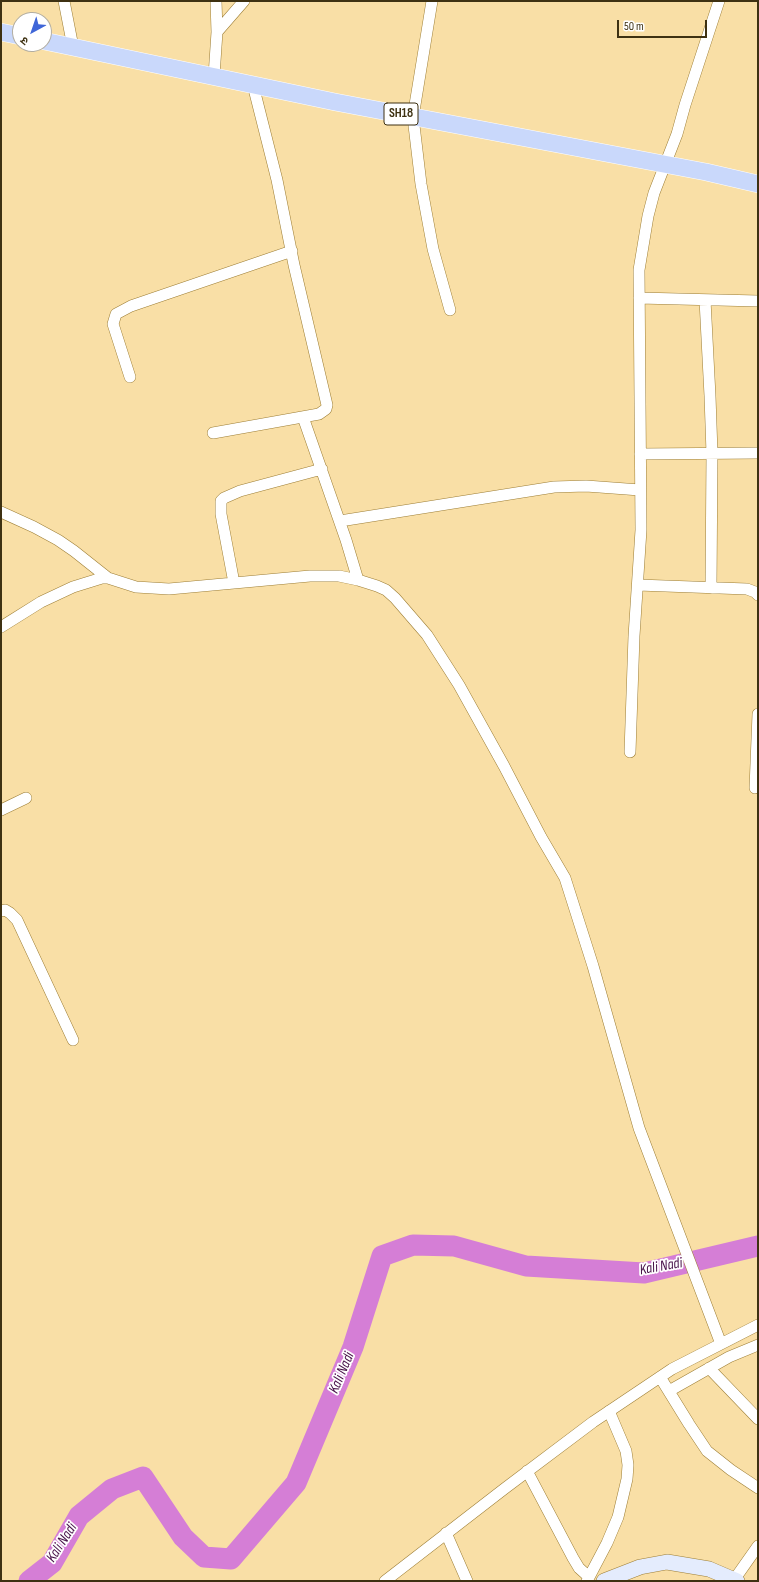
<!DOCTYPE html>
<html>
<head>
<meta charset="utf-8">
<style>
	body { margin:0 }
	#map { position:relative; width:759px; height:1582px; overflow:hidden; background:#f9dfa6; font-family:"Sofia Sans Condensed","Noto Sans Devanagari",sans-serif }
	canvas { display:block }
	.frame { position:absolute; inset:0; border:2px solid #3e3112; pointer-events:none }
	.north { position:absolute; left:12px; top:12px; width:40px; height:40px; box-sizing:border-box; background:#fff; border:1px solid #b2ada0; border-radius:50%; rotate:220deg; font-size:11px; font-weight:700; line-height:16px; text-align:center; color:#3e3112 }
	.north::after { content:''; display:block; margin:auto; width:14px; height:18px; background:#3f66d8; clip-path:polygon(50% 0,100% 100%,50% 72%,0 100%) }
	.scale { position:absolute; left:617px; top:20px; width:90px; height:18px; box-sizing:border-box; border:2px solid #3e3112; border-top:0; padding-left:5px; font-size:12px; line-height:14px; white-space:nowrap; color:#3e3112; -webkit-text-stroke:3px #fff; paint-order:stroke }
</style>
</head>
<body>
<div id="map">
<canvas width="759" height="1582"></canvas>
<div class="frame"></div>
<div class="north">उ</div>
<div class="scale">50 m</div>
</div>
<script>
const c = document.querySelector('canvas').getContext('2d');
c.lineJoin = 'round';
function poly(rows) {
  const path = new Path2D();
  for (const r of rows) {
    path.moveTo(r[0], r[1]);
    for (let i = 2; i < r.length; i += 2) path.lineTo(r[i], r[i + 1]);
  }
  return path;
}
function stroke(path, color, width, dash) {
  c.strokeStyle = color;
  c.lineWidth = width;
  c.lineCap = dash ? 'butt' : 'round';
  c.setLineDash(dash || []);
  c.stroke(path);
}
function label(font, color, halo, rows, align = 'center') {
  c.font = font + ' "Sofia Sans Condensed",sans-serif';
  c.lineWidth = 3.5;
  c.setLineDash([]);
  c.textBaseline = 'middle';
  c.strokeStyle = halo;
  c.fillStyle = color;
  for (const [text, x, y, turn = 0] of rows) {
    c.save();
    c.translate(x, y);
    c.rotate((+turn || 0) * Math.PI / 180);
    c.textAlign = isNaN(turn) ? turn : align;
    if (halo) c.strokeText(text, 0, 0);
    c.fillText(text, 0, 0);
    c.restore();
  }
}
stroke(poly([
	[29,1581,52,1563,79,1516,112,1489,143,1477,183,1537,204,1557,231,1559,296,1483,353,1347,382,1256,413,1245,454,1246,526,1266,644,1273,758,1246]
]), '#d57ed6', 21);
const street = poly([
	[64,1,73,47],
	[432,1,413,117,421,184,433,249,450,310],
	[217,32,244,1],
	[214,76,217,32,216,1],
	[639,298,758,301],
	[705,300,710,396,712,453,711,588],
	[130,377,113,324,116,314,131,306,292,251],
	[303,417,346,540,358,580],
	[213,433,319,414,326,409,327,405,294,265,277,180,253,85],
	[640,454,758,453],
	[1,512,34,527,58,540,74,551,108,578],
	[340,521,554,487,586,486,640,490],
	[234,583,221,514,221,501,224,498,240,491,322,469],
	[638,585,747,589,755,592,758,595],
	[1,627,41,602,73,587,102,578,108,578,136,587,169,589,310,576,339,576,358,580,377,586,386,590,395,598,427,635,459,685,504,766,541,837,565,878,593,966,639,1128,721,1344],
	[630,752,634,636,641,530,639,270,648,216,654,193,677,134,685,105,719,1],
	[755,788,758,714],
	[1,810,26,798],
	[1,911,5,910,10,913,17,920,73,1040],
	[709,1368,758,1419],
	[660,1377,689,1424,707,1451,731,1470,758,1488],
	[669,1391,729,1357,758,1345],
	[527,1471,573,1558,579,1568,589,1577],
	[446,1533,467,1581],
	[734,1580,758,1546],
	[385,1581,504,1489,593,1422,672,1369,758,1325],
	[587,1581,607,1543,618,1517,627,1479,628,1465,626,1451,609,1411]
]);
const secondary = poly([
	[604,1581,640,1567,667,1562,709,1569,737,1581]
]);
const primary = poly([
	[1,32,20,36],
	[44,41,335,102,706,172,758,184]
]);
stroke(street, '#9d7e35', 12);
stroke(secondary, '#9d7e35', 16);
stroke(primary, '#fff', 18);
stroke(street, '#fff', 11);
stroke(secondary, '#e4ecfd', 15);
stroke(primary, '#c9d8fb', 17);
for (const [x, y, w] of [
	[401,114,34]
]) {
  const box = new Path2D();
  box.roundRect(x - w / 2, y - 11, w, 22, 3);
  c.fillStyle = '#fff';
  c.fill(box);
  stroke(box, '#3e3112', 1);
}
label('bold 13px', '#3e3112', null, [
	["SH18",401,114]
]);
label('italic 15px', '#461048', '#fff', [
	["Kali Nadi",661,1267,-10],
	["Kali Nadi",342,1373,-67],
	["Kali Nadi",62,1543,-57]
]);
</script>
</body>
</html>
